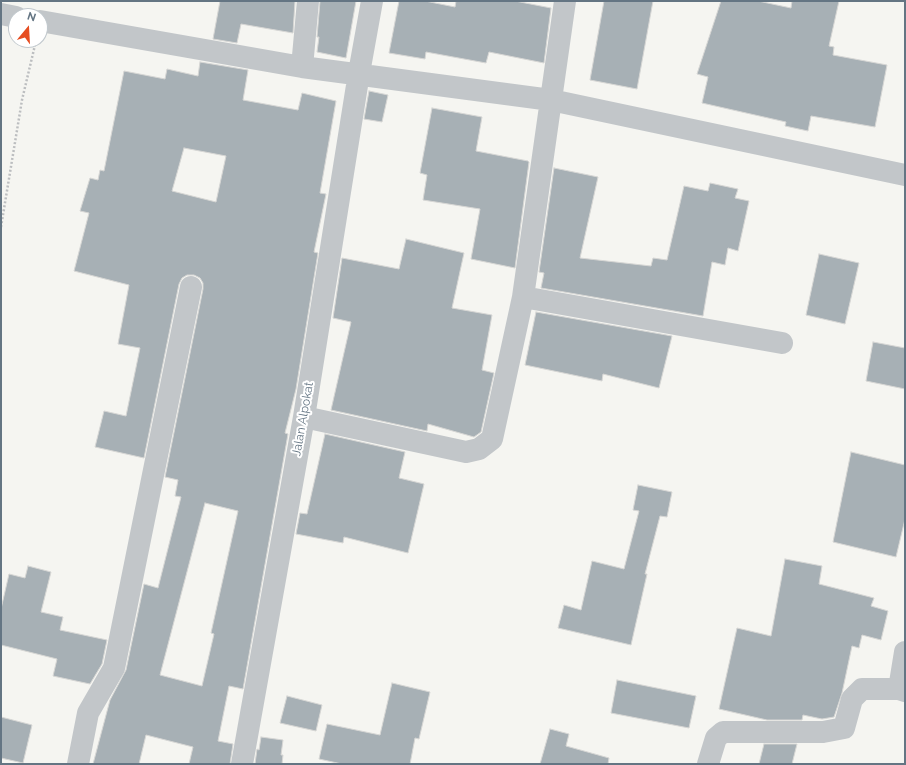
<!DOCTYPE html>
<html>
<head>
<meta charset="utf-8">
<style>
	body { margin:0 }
	#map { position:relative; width:906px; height:765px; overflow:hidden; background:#f5f5f1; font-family:Raleway,sans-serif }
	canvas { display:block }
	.frame { position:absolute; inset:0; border:2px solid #647583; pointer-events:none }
	.north { position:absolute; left:8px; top:8px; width:40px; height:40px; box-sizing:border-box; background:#fff; border:1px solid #c1c8cd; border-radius:50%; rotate:18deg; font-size:11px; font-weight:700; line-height:16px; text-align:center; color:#647583 }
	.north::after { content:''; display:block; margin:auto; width:14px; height:18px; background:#e64d21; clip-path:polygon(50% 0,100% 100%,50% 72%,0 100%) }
</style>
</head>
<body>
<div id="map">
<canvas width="906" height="765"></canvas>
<div class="frame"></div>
<div class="north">N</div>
</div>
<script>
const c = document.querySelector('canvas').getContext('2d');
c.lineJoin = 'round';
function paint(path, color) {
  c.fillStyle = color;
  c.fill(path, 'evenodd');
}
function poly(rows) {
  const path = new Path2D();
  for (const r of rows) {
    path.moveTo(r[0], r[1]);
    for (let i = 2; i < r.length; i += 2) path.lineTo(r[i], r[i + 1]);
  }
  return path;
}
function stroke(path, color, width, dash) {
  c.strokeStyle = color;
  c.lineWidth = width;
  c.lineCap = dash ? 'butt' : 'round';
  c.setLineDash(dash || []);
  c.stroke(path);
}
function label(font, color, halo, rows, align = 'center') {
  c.font = font + ' Raleway,sans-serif';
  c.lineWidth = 4;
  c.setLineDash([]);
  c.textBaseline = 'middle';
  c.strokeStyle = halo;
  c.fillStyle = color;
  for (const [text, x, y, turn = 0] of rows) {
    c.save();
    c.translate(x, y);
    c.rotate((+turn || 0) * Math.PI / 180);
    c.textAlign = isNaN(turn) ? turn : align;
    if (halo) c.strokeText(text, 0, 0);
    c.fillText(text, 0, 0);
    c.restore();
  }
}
const building = poly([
	[220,1,295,1,293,33,241,24,237,43,213,39,220,1],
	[320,1,356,1,346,58,317,52,319,37,317,37,320,1],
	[399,1,425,1,455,7,456,1,515,1,551,8,544,63,489,52,486,63,426,52,425,59,389,53,399,1],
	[604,1,653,1,637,89,590,80,604,1],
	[721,1,758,1,791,8,792,1,839,1,829,46,834,47,833,55,887,65,875,127,811,116,808,131,785,126,786,122,702,103,708,77,697,74,721,1],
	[200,62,248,70,243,100,298,110,302,93,336,101,320,193,326,194,314,252,318,253,296,389,285,433,288,434,243,689,229,686,218,741,233,744,230,764,189,764,193,747,146,735,139,764,93,764,110,700,126,670,144,584,158,588,181,497,175,496,178,480,165,477,203,289,203,283,200,278,194,275,187,275,182,278,179,284,144,458,95,447,104,411,126,416,140,348,118,344,129,285,74,271,89,213,80,211,90,178,98,180,100,170,104,171,124,71,165,79,167,69,198,76,200,62],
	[184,148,226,156,216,202,172,191,184,148],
	[205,503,238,511,211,633,214,634,202,686,160,675,205,503],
	[369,91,388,95,382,122,364,119,369,91],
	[432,108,482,117,476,151,528,161,529,162,515,268,471,259,480,209,423,200,427,175,420,173,432,108],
	[554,168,598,177,580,258,651,266,653,258,667,260,684,186,708,191,710,183,738,189,735,198,749,201,738,251,728,248,725,265,712,262,703,316,541,288,544,273,539,272,554,168],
	[406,239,464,253,452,308,492,315,482,370,494,373,481,432,474,437,428,424,427,431,331,410,351,322,333,318,342,258,399,269,406,239],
	[819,254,859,263,845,324,806,315,819,254],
	[536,312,672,336,659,388,603,374,602,381,525,365,536,312],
	[873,342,905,348,905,389,866,381,873,342],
	[325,434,405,452,399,478,424,484,408,553,344,537,343,543,296,534,300,513,307,514,325,434],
	[851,452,905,465,905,519,896,557,833,542,851,452],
	[638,485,672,492,667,517,660,516,645,574,647,574,631,645,558,628,564,605,581,610,592,561,624,569,639,511,633,510,638,485],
	[785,559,822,566,819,584,874,598,871,606,888,611,881,640,862,635,859,648,852,646,842,693,834,717,822,719,803,715,802,720,767,720,719,709,737,628,771,636,785,559],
	[28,566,51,572,41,612,63,617,60,630,107,640,102,664,90,684,53,676,57,659,1,645,1,609,9,574,25,578,28,566],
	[617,680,696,696,689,728,611,713,617,680],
	[392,683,430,692,419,739,415,738,410,764,342,764,319,759,327,724,380,735,392,683],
	[287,696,322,705,316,731,280,723,287,696],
	[1,717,32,725,23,763,1,758,1,717],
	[550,729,569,734,566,746,609,758,608,764,540,764,550,729],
	[261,737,283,740,281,755,283,755,282,764,255,764,257,749,259,750,261,737],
	[764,744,797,744,792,764,759,764,764,744]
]);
paint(building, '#a7b0b5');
stroke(building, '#d6d6d4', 1);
stroke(poly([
	[1,227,22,100,35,45]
]), '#bcbec0', 2.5, [2, 2]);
stroke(poly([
	[1,14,16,17],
	[40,21,302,67,551,100,905,175],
	[302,67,308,1],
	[523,297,782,343],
	[304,417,466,452,479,449,492,439,523,297,565,1],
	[905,652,899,689,905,691],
	[78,764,88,713,114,668,191,287],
	[242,764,304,417,359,73,372,1],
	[708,764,716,738,723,732,823,732,844,728,852,699,862,689,899,689]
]), '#c2c6c9', 22);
label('12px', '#647583', '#fff', [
	["Jalan Alpokat",303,419,-80]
]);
</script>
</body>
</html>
